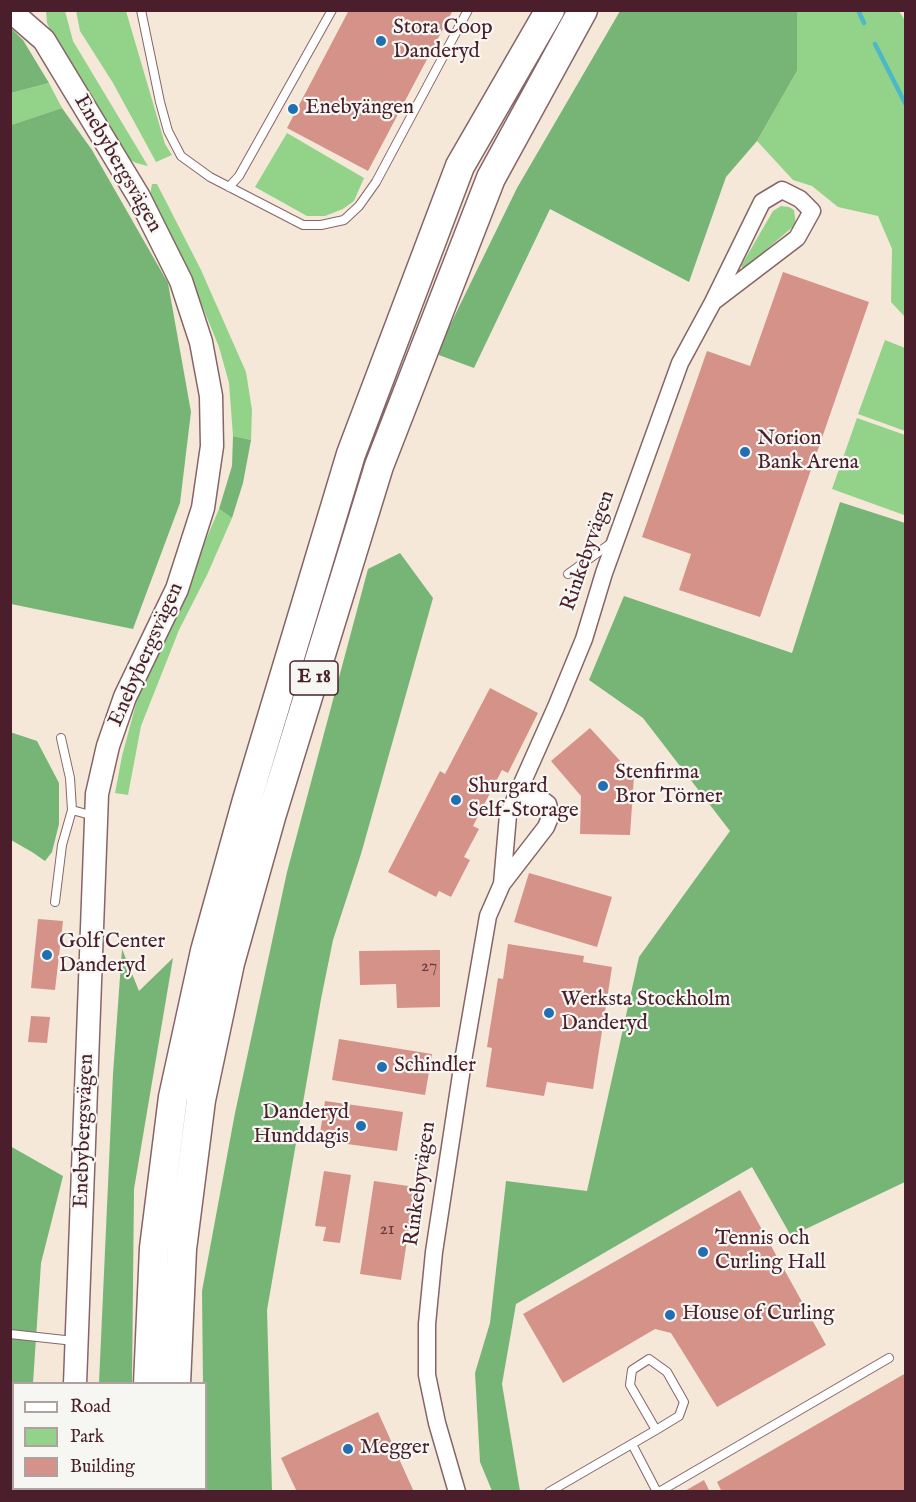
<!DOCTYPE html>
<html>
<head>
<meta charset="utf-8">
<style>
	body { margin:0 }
	#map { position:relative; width:916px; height:1502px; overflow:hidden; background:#f5e8d8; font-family:"IM FELL English",serif }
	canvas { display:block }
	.frame { position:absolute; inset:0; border:12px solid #4a1f2b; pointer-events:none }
	.legend { position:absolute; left:12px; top:1382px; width:195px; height:108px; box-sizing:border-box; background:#f6f6f2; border:2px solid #b1a0a2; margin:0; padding:8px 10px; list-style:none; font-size:18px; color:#4a1f2b }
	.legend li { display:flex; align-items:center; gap:12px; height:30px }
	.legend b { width:30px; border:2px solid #b1a0a2 }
</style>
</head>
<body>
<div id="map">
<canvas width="916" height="1502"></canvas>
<div class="frame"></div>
<ul class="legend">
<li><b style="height:8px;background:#fff"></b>Road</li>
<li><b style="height:16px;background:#93d389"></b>Park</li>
<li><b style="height:16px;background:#d49288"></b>Building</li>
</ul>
</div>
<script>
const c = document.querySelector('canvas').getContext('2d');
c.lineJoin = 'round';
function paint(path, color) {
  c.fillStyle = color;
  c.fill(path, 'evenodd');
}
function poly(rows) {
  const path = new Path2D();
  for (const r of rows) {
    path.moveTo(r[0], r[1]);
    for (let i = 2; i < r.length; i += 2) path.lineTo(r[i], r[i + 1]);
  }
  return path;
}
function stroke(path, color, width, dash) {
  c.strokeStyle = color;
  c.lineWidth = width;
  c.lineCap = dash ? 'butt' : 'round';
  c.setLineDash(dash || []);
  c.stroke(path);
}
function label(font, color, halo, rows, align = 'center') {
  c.font = font + ' "IM FELL English",serif';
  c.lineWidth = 4.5;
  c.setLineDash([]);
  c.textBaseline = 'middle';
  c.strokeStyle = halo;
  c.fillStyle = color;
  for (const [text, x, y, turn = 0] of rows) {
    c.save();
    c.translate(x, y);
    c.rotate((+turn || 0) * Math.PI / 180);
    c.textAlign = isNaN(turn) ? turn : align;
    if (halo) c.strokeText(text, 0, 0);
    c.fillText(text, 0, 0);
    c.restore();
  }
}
paint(poly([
	[46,11,65,11,73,41,148,166,136,163,129,159,53,36,47,23],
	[76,11,126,11,165,144,172,155,156,162,113,83,80,31],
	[797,11,899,11,906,22,905,317,891,302,892,249,878,216,838,207,812,186,793,180,757,141,797,71],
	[49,83,62,108,11,125,11,93],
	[287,133,364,178,354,201,343,209,325,216,307,216,255,187],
	[152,184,157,184,201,270,246,372,252,410,251,440,233,436,229,383,219,347,201,303,150,195],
	[781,206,789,207,794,210,796,224,744,269,741,266,773,211],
	[885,340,905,348,905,431,858,414],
	[857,418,905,435,904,515,832,489],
	[219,509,232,518,207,575,179,630,141,726,128,795,115,793,122,756,137,700]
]), '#93d389');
paint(poly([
	[620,11,797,11,797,71,757,141,726,177,689,282,550,209,474,368,436,354,517,188],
	[10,27,23,40,49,83,11,93],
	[62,108,92,150,168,283,191,412,180,503,133,629,11,604,11,125],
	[233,436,251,440,243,483,232,518,219,509,232,466],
	[840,502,905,523,905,1182,791,1236,752,1167,516,1304,502,1384,520,1491,492,1491,480,1462,475,1373,490,1323,506,1181,587,1191,639,957,730,831,643,718,589,680,624,596,792,653],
	[400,553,433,598,361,854,333,940,321,999,267,1310,272,1491,205,1491,206,1384,203,1383,202,1291,235,1113,287,872,368,569],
	[10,732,37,741,59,783,59,824,52,852,45,861,32,852,11,840],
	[122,949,139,991,173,958,134,1189,132,1383,99,1383,113,1074],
	[10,1146,63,1176,41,1263,33,1383,14,1384,14,1488,29,1489,29,1491,11,1491]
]), '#76b575');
stroke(poly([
	[858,10,864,23],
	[875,44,906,105]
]), '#4cb8c8', 4.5);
paint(poly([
	[349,10,453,10,368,171,287,128],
	[783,272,869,302,760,617,679,590,691,554,642,537,707,351,750,366],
	[490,688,538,713,508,773,502,770,473,826,479,829,464,857,470,860,451,897,439,891,436,897,388,872,440,771,445,774],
	[590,728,634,776,630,835,580,834,581,796,551,761],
	[529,873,612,897,597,947,514,922],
	[38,919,63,921,55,990,31,988],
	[508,944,584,956,583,962,612,967,593,1089,547,1082,544,1096,486,1087,492,1048,487,1047,498,978,503,979],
	[440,950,440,1007,397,1008,396,984,360,985,359,951],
	[31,1016,50,1017,47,1043,28,1042],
	[339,1039,432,1054,425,1095,332,1080],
	[325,1101,403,1112,397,1151,319,1140],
	[324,1171,351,1175,340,1243,323,1241,326,1227,315,1226],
	[374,1181,415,1187,401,1280,360,1274],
	[740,1190,826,1345,717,1407,671,1333,655,1329,563,1383,523,1314],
	[906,1373,906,1492,722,1492,717,1482],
	[378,1412,414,1492,297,1492,281,1458],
	[704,1480,710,1492,683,1492]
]), '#d49288');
const lane = poly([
	[141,10,160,102,168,131,181,156,210,177,303,225,321,225,344,220,359,206,376,182,468,10],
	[229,187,239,176,332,10],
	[568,574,614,541],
	[61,738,70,778,72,810,94,816],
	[55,902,62,845,72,810],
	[10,1334,74,1341],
	[632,1444,657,1492],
	[549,1492,656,1430,679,1416,684,1402,667,1372,649,1359,632,1370,630,1385,656,1430],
	[659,1492,889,1358]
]);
const street = poly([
	[502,884,546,827,551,815,548,804,539,797,523,799,512,810],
	[457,1492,437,1423,427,1375,427,1324,434,1252,464,1055,488,916,502,884,508,815,556,707,584,639,604,573,680,363,713,302,762,202,782,190,800,199,812,211,797,238,713,302]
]);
const secondary = poly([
	[14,14,44,40,139,197,181,281,201,342,211,396,212,446,203,508,177,589,125,697,108,746,97,794,75,1384],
	[68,1492,68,1488]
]);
const highway = poly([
	[148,1384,154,1248,173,1097,205,951,247,800,351,454,460,166,550,10],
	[176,1384,182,1249,201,1100,230,963,271,817,379,466,491,178,583,10],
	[147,1488,147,1492],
	[174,1488,174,1492]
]);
stroke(lane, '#866568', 10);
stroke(street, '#866568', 19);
stroke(secondary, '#866568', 25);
stroke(highway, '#866568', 31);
stroke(lane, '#fff', 8);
stroke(street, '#fff', 16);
stroke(secondary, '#fff', 22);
stroke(highway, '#fff', 28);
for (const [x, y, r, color] of [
	[381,41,6,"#1f6fb2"],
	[293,109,6,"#1f6fb2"],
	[745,452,6,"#1f6fb2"],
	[603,786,6,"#1f6fb2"],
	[456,800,6,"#1f6fb2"],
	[47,955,6,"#1f6fb2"],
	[549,1013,6,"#1f6fb2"],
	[382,1067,6,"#1f6fb2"],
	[361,1126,6,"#1f6fb2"],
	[703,1252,6,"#1f6fb2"],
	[670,1315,6,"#1f6fb2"],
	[348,1449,6,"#1f6fb2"]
]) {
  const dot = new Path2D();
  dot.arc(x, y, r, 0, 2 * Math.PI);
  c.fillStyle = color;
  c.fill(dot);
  stroke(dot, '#f6f6f2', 2);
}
label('18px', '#6c3c42', null, [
	["27",429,967],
	["21",387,1230]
]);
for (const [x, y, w] of [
	[314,678,48]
]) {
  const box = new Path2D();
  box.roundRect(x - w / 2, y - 17, w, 34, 4.5);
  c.fillStyle = '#f6f6f2';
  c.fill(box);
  stroke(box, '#4a1f2b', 1.5);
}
label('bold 20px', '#4a1f2b', null, [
	["E 18",314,678]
]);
label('21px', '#4a1f2b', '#f6f6f2', [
	["Stora Coop",393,29],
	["Danderyd",393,53],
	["Enebyängen",305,109],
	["Norion",757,440],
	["Bank Arena",757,464],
	["Stenfirma",615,774],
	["Bror Törner",615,798],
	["Shurgard",468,788],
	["Self-Storage",468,812],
	["Golf Center",59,943],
	["Danderyd",59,967],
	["Werksta Stockholm",561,1001],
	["Danderyd",561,1025],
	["Schindler",394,1067],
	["Danderyd",349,1114,"right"],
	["Hunddagis",349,1138,"right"],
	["Tennis och",715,1240],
	["Curling Hall",715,1264],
	["House of Curling",682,1315],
	["Megger",360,1449]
], 'left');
label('21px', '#4a1f2b', '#f6f6f2', [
	["Enebybergsvägen",117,164,60],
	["Rinkebyvägen",589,551,-71],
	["Enebybergsvägen",147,655,-66],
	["Enebybergsvägen",85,1131,-88],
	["Rinkebyvägen",421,1184,-82]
]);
</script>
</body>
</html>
